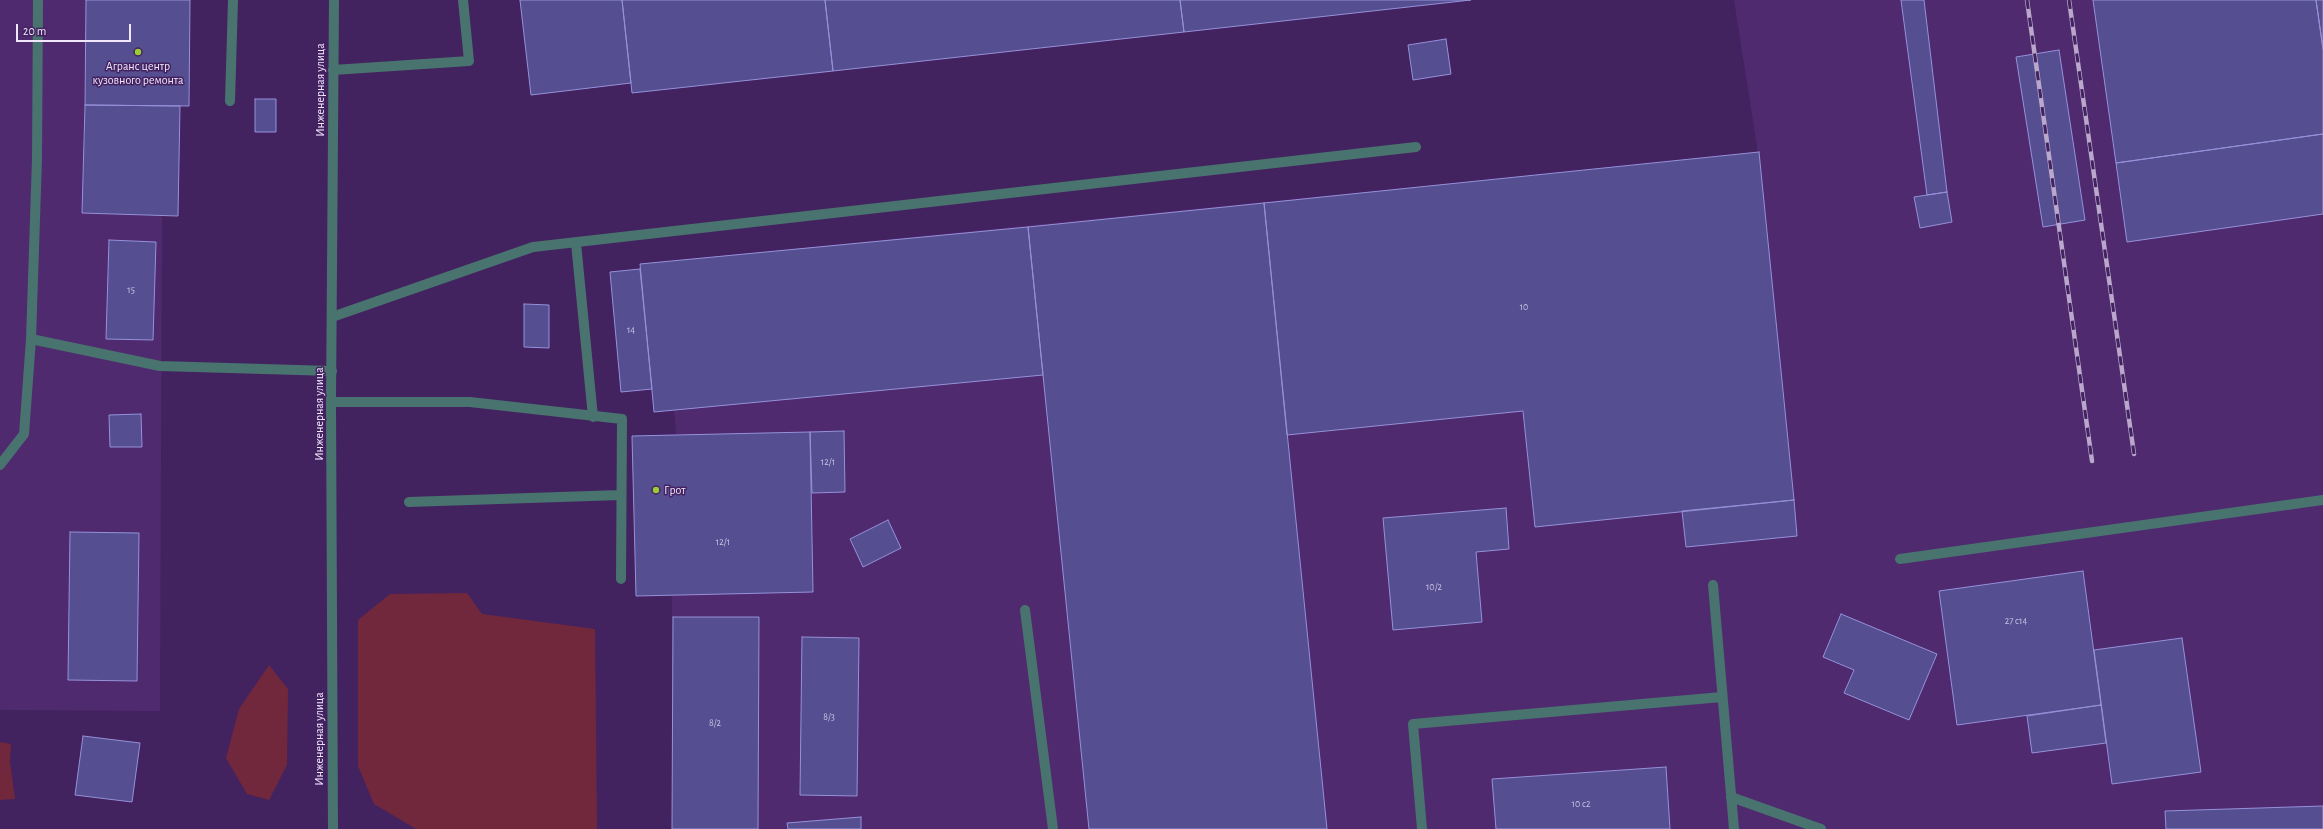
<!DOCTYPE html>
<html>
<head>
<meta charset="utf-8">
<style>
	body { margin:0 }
	#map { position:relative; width:2323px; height:829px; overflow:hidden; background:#432260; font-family:"Alegreya Sans",sans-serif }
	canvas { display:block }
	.scale { position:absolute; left:16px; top:24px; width:115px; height:18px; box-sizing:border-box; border:2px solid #f0e6fd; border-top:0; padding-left:5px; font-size:12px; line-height:14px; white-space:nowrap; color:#f0e6fd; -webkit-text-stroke:3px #432260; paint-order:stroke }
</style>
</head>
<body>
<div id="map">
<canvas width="2323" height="829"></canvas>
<div class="scale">20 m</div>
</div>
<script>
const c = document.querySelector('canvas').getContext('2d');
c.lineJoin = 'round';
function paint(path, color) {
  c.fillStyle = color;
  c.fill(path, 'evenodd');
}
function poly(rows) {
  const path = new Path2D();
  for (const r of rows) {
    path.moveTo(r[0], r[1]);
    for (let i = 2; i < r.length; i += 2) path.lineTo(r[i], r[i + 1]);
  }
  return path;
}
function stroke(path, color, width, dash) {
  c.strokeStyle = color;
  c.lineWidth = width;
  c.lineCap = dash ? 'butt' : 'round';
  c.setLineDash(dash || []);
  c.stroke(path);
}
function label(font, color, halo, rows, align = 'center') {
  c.font = font + ' "Alegreya Sans",sans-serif';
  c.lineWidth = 3;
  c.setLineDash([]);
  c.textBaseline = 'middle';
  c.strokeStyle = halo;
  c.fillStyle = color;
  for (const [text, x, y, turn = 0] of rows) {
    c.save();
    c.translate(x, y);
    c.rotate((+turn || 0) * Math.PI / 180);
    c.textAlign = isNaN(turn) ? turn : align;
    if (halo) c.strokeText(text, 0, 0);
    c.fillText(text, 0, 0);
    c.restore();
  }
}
paint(poly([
	[0,0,86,0,82,213,162,216,160,711,0,710],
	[1734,0,2323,0,2323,829,672,829,672,595,636,596,632,436,676,434,674,410,654,412,640,264,1758,153]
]), '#4f2a6f');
paint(poly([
	[467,593,482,614,595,629,597,829,416,829,374,804,358,766,358,620,390,594],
	[269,665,288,689,287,765,269,800,247,794,226,758,239,709],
	[0,742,11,744,10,761,15,799,0,800]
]), '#71283c');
const building = poly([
	[86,0,190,0,189,106,85,105,86,0],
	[520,0,622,0,631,83,531,95,520,0],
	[622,0,825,0,833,71,632,93,622,0],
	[825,0,1180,0,1184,32,833,71,825,0],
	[1180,0,1471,0,1184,32,1180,0],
	[1901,0,1924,0,1947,192,1927,195,1901,0],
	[2093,0,2316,0,2323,49,2323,134,2116,163,2093,0],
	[2316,0,2323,0,2323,49,2316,0],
	[1446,39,1451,74,1413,80,1408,45,1446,39],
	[2059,50,2085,220,2043,227,2016,57,2059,50],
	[255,99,276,99,276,132,255,132,255,99],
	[85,105,180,106,178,216,82,213,85,105],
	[2323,134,2323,214,2127,242,2116,163,2323,134],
	[1759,152,1794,500,1535,527,1523,411,1287,435,1264,203,1759,152],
	[1947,192,1952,222,1920,228,1914,197,1947,192],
	[1264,203,1327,829,1089,829,1028,227,1264,203],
	[1028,227,1043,375,654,412,640,264,1028,227],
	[109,240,156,242,153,340,106,339,109,240],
	[640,269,652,389,621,392,610,272,640,269],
	[524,304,549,305,549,348,524,347,524,304],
	[141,414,142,447,110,447,109,415,141,414],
	[844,431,845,492,812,493,810,432,844,431],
	[810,432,813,592,636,596,632,436,810,432],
	[1794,500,1797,536,1686,547,1682,511,1794,500],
	[1506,508,1509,549,1476,552,1482,622,1393,630,1383,518,1506,508],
	[888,520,901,548,863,567,850,539,888,520],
	[70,532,139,533,137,681,68,680,70,532],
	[2083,571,2101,705,1957,725,1939,591,2083,571],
	[1841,614,1937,654,1909,720,1844,693,1854,670,1823,657,1841,614],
	[673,617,759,617,758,829,672,829,673,617],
	[802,637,859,638,857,796,800,795,802,637],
	[2182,638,2201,772,2112,784,2094,650,2182,638],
	[2101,705,2106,743,2032,753,2027,716,2101,705],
	[83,736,140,743,132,802,75,795,83,736],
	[1666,767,1670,829,1496,829,1492,779,1666,767],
	[2323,806,2323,829,2166,829,2165,811,2323,806],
	[861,817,861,829,788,829,787,823,861,817]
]);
paint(building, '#554e91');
stroke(building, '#9691da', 1);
stroke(poly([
	[333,70,469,61,463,0],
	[230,101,233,0],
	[576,243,593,417],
	[332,317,533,247,1416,147],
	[31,339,160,366,332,371],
	[331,402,470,402,622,419,621,579],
	[0,465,24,434,31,339,37,159,38,0],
	[409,502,620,495],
	[1900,559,2323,500],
	[1713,585,1734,829],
	[1025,610,1053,829],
	[1731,797,1821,829],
	[1422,829,1413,724,1722,697]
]), '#49736e', 10);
stroke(poly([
	[333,829,331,402,334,0]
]), '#49736e', 10);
const rail = poly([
	[2027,0,2092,461],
	[2069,0,2134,454]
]);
stroke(rail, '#baa8cc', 4.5);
stroke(rail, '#432260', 3, [9]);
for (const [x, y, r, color] of [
	[138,52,4,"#9acb34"],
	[656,490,4,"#9acb34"]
]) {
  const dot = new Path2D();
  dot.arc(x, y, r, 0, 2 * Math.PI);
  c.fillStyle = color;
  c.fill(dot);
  stroke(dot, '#432260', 1.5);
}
label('10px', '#c9c0e2', null, [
	["15",131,290],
	["10",1524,307],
	["14",631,330],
	["12/1",828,462],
	["12/1",723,542],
	["10/2",1434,587],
	["27 с14",2016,621],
	["8/3",829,717],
	["8/2",715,723],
	["10 с2",1581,804]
]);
label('12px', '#f0e6fd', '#432260', [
	["Агранс центр",138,66],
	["кузовного ремонта",138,80],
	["Грот",664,490,"left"]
]);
label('12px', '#f0e6fd', '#432260', [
	["Инженерная улица",320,90,-90],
	["Инженерная улица",319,414,-90],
	["Инженерная улица",319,739,-90]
]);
</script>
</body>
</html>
